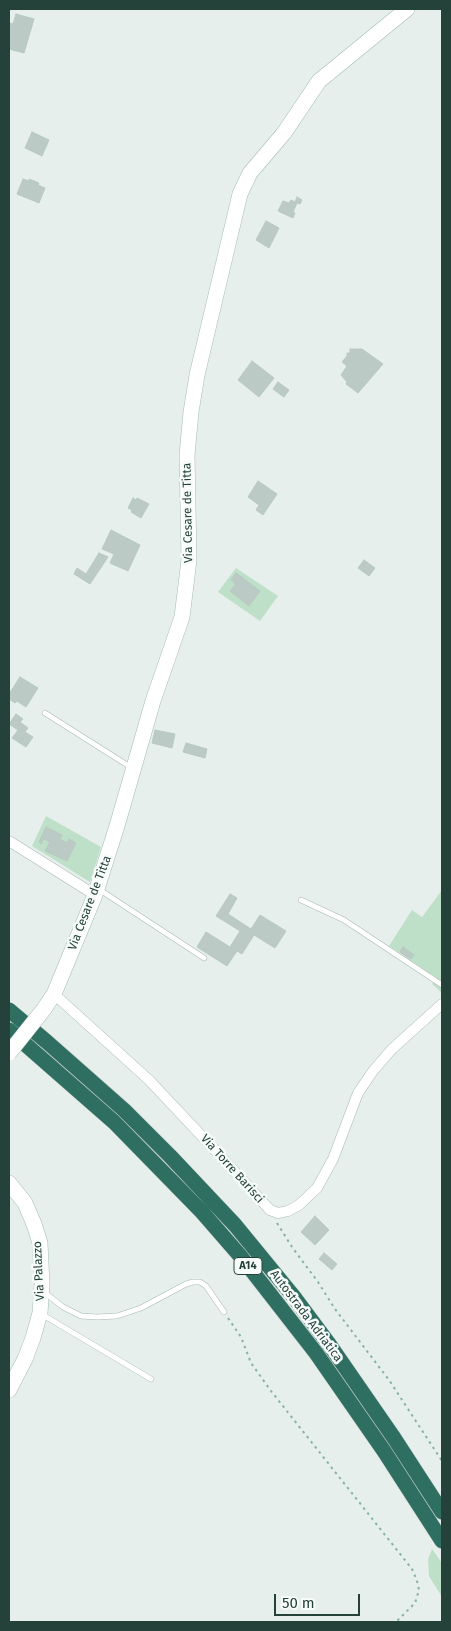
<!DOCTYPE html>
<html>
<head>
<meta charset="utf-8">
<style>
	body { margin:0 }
	#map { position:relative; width:451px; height:1631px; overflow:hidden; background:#e6efeb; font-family:"Fira Sans",sans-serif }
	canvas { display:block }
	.frame { position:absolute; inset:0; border:10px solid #24423a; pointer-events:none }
	.scale { position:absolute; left:274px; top:1594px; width:86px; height:22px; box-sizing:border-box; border:2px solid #24423a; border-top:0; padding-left:6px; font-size:15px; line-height:18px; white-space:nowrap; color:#24423a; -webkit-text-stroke:4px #f7fbf9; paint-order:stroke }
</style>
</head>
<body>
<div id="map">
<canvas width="451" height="1631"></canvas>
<div class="frame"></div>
<div class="scale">50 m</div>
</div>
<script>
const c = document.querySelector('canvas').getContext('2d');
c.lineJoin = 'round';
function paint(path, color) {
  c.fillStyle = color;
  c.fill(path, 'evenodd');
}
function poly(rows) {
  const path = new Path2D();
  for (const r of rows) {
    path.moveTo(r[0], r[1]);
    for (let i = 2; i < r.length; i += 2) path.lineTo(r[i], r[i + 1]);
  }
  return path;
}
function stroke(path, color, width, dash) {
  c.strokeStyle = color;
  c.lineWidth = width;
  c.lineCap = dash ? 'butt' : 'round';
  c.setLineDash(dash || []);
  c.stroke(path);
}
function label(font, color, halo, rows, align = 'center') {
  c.font = font + ' "Fira Sans",sans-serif';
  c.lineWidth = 5;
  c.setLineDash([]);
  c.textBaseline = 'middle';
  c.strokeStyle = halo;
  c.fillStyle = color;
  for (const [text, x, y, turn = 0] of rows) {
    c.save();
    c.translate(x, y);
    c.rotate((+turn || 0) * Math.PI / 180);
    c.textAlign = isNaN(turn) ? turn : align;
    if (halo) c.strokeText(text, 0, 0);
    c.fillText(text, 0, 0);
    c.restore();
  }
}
paint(poly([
	[236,568,278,596,260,621,218,592],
	[46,816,101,847,90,882,32,846],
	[442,890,442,993,432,984,437,978,389,946,412,910,422,917],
	[432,1549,442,1563,442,1597,429,1576,428,1559]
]), '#bfe0c8');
const building = poly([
	[16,14,34,19,24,53,9,49,9,23,13,24,16,14],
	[32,132,49,140,42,156,25,148,32,132],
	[23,179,29,181,29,179,39,183,38,185,45,188,39,203,17,194,23,179],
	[297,197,302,200,300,204,297,203,293,212,295,213,293,218,278,211,283,201,289,203,291,200,295,202,297,197],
	[266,221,279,228,269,248,256,240,266,221],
	[350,349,362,349,383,364,358,393,346,384,347,382,341,375,347,366,342,362,347,356,347,353,350,353,350,349],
	[252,361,274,378,259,397,238,380,252,361],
	[278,382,289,390,284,397,273,389,278,382],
	[258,481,277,494,263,515,256,510,259,505,248,497,258,481],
	[133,498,136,500,137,498,149,504,141,518,131,512,132,510,128,508,133,498],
	[111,530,140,545,128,571,110,563,114,554,102,549,111,530],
	[99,553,108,557,90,584,74,574,77,568,86,574,99,553],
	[364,560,375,568,369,576,358,568,364,560],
	[236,573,260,591,249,606,230,591,236,584,231,580,236,573],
	[20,677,38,688,26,707,17,701,15,703,9,699,11,696,9,694,20,677],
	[16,714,23,719,20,722,28,728,25,732,33,737,26,747,12,738,18,730,9,724,16,714],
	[155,730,175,734,172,748,152,743,155,730],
	[186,743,207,749,205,758,183,752,186,743],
	[46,827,62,835,60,839,67,843,69,839,76,843,67,861,45,851,50,842,44,839,41,844,39,842,46,827],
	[230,894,237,898,228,914,251,929,260,915,286,931,275,948,254,935,242,954,237,951,227,966,197,947,206,932,230,947,240,931,216,916,230,894],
	[403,947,414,955,411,959,400,952,403,947],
	[315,1216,329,1230,315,1245,301,1232,315,1216],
	[324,1253,337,1264,332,1270,319,1259,324,1253]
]);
paint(building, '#bbcac4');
stroke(building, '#b8c9c2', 1);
const lane = poly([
	[45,713,132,768],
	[100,890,204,958],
	[301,900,344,920,442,985],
	[44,1292,63,1307,81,1316,97,1317,117,1316,141,1308,186,1284,193,1282,200,1282,206,1286,224,1312],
	[43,1315,151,1379]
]);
const street = poly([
	[9,841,95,895],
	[54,994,149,1080,212,1147,270,1210,278,1213,288,1211,299,1205,317,1188,333,1159,358,1093,373,1071,392,1049,442,1004]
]);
const secondary = poly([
	[44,1009,54,994,95,895,117,826,153,701,182,617,189,560,187,455,191,412,197,375,240,194,250,173,284,133,319,81,407,9],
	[9,1183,25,1203,34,1224,40,1243,42,1284,40,1313,33,1338,25,1359,9,1390]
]);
const highway = poly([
	[9,1010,47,1042,124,1110,170,1156,235,1225,294,1297,329,1344,394,1438,442,1512],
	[9,1030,114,1122,202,1212,242,1258,316,1353,384,1451,442,1541]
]);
stroke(lane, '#a8b8b2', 6);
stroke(street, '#a8b8b2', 11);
stroke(secondary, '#a4bbb3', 16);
stroke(highway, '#c2cac8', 16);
stroke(poly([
	[277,1223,292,1247,318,1282,335,1309,389,1380,442,1461],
	[228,1318,241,1337,251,1363,271,1391,412,1569,417,1581,419,1590,415,1603,396,1622]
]), '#86b3a5', 2, [2.5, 4]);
stroke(lane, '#fff', 5);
stroke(street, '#fff', 10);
stroke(secondary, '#fff', 15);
stroke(highway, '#2f6f62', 15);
const secondaryBridge = poly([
	[9,1053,44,1009]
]);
stroke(secondaryBridge, '#a4bbb3', 16, []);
stroke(secondaryBridge, '#fff', 15);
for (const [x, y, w] of [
	[248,1266,28]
]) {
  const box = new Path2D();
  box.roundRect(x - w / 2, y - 8.5, w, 17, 4);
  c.fillStyle = '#f7fbf9';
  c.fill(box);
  stroke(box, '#24423a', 1);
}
label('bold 11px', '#24423a', null, [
	["A14",248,1266]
]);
label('12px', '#24423a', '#f7fbf9', [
	["Via Cesare de Titta",188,513,-91],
	["Via Cesare de Titta",90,903,-69],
	["Via Torre Barisci",232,1169,48],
	["Via Palazzo",39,1271,-93],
	["Autostrada Adriatica",306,1316,53]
]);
</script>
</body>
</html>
